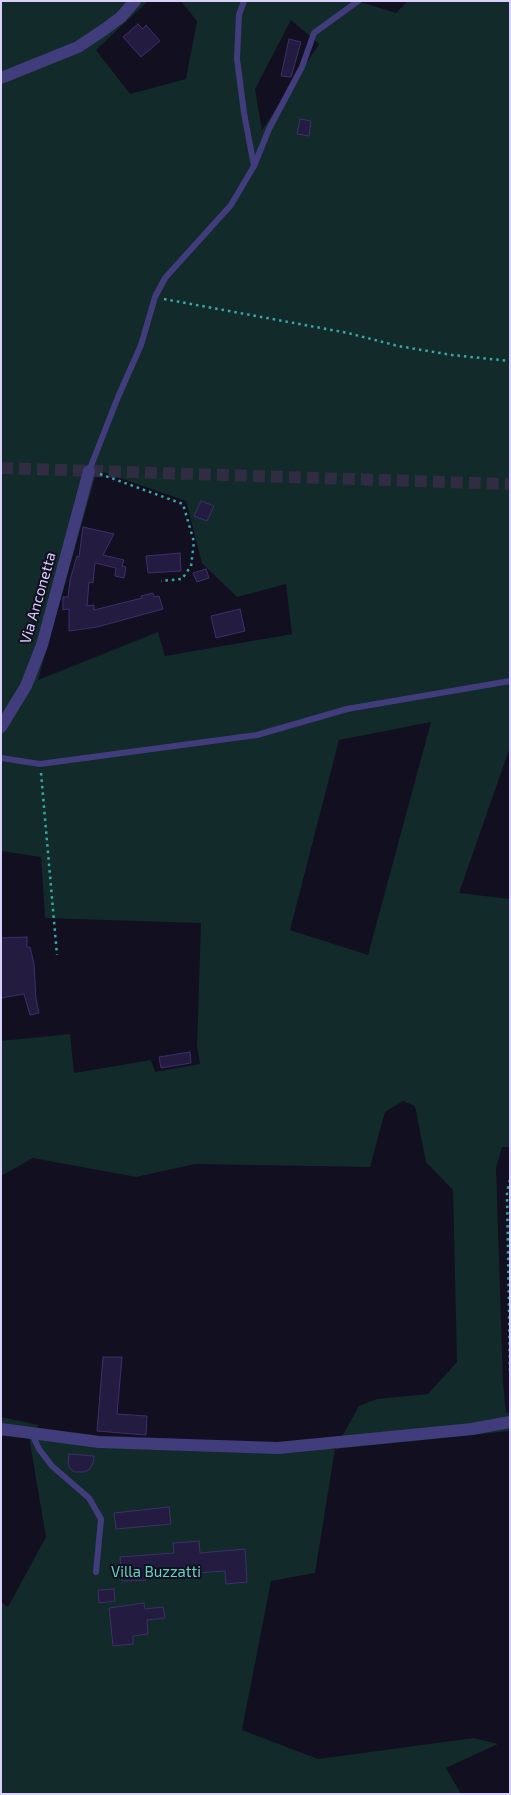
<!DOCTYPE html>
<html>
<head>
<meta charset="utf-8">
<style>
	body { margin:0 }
	#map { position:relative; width:511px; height:1795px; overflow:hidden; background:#120f20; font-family:"Exo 2",sans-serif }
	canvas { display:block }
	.frame { position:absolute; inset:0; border:2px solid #d7d1fc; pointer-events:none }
</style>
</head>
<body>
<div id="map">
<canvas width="511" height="1795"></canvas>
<div class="frame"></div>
</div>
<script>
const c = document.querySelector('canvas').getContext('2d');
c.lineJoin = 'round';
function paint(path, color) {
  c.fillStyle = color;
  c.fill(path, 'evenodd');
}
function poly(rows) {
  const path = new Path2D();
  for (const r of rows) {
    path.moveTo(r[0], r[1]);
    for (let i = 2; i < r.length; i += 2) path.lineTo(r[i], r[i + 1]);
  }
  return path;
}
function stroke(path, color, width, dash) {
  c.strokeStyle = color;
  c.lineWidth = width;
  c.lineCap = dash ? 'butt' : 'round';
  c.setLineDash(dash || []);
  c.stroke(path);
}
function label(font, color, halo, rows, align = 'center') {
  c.font = font + ' "Exo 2",sans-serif';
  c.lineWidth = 4;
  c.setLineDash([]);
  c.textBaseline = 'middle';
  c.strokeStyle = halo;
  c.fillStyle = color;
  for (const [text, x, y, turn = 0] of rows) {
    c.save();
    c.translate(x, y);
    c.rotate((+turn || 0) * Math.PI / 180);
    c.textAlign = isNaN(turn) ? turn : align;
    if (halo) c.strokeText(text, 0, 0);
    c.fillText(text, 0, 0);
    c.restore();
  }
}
paint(poly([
	[1,1,148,1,96,50,130,94,186,79,197,21,181,1,357,1,396,13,408,1,510,1,510,747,459,893,510,899,510,1147,502,1147,496,1168,503,1382,506,1413,510,1412,510,1431,335,1449,315,1573,271,1581,242,1730,318,1759,474,1738,498,1744,446,1768,461,1794,1,1794,1,1602,8,1607,46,1537,29,1437,1,1436,1,1417,39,1425,30,1436,335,1449,359,1406,377,1399,428,1394,457,1362,453,1190,426,1162,415,1106,403,1101,385,1112,370,1167,195,1164,136,1177,33,1158,1,1176,1,1041,70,1034,74,1073,151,1060,155,1072,200,1064,197,1046,201,923,45,918,41,857,1,851],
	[291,20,319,44,262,130,255,89],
	[97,470,186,501,202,563,237,597,286,584,292,634,165,656,158,632,38,680],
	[431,722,368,955,290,930,339,740]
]), '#122a29');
const building = poly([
	[138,24,143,29,146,25,160,41,141,57,123,37,138,24],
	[289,39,301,42,291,77,281,76,289,39],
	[300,119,311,121,309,136,297,134,300,119],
	[201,501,214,506,207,521,194,516,201,501],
	[83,527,114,534,103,555,124,560,122,566,126,567,124,578,115,576,116,568,95,563,93,583,89,582,87,606,94,605,94,610,142,598,141,596,153,593,154,597,159,596,163,609,97,627,69,631,69,609,63,610,63,597,68,597,70,580,77,556,79,557,83,527],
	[180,553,181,571,148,573,146,556,180,553],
	[206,569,209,578,197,582,193,573,206,569],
	[240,609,245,631,216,638,211,616,240,609],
	[27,937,27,947,30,947,34,964,36,999,39,1013,30,1015,24,994,1,998,1,938,27,937],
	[190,1052,191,1063,161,1068,159,1057,190,1052],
	[103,1357,122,1357,117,1414,147,1416,146,1435,97,1431,103,1357],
	[69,1454,94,1456,93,1463,89,1470,84,1472,74,1472,70,1468,68,1464,69,1454],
	[169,1507,171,1524,116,1529,114,1513,169,1507],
	[199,1541,200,1553,245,1549,247,1582,226,1584,225,1571,195,1573,195,1567,145,1571,146,1580,122,1581,120,1557,174,1553,173,1543,199,1541],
	[114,1589,115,1601,99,1603,98,1590,114,1589],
	[144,1603,145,1609,163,1607,165,1618,147,1620,148,1634,133,1636,133,1644,113,1646,109,1608,144,1603]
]);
paint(building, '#241c40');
stroke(building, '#3d306a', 1);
stroke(poly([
	[1,468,510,484]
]), '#302c41', 12, [12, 6]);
stroke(poly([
	[164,299,348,333,398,346,452,355,510,361],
	[100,474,183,504,194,542,191,566,182,579,161,581],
	[41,773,57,955],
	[510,1180,507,1192,510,1372]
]), '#37aaa6', 2.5, [2.5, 4]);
stroke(poly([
	[244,1,239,15,237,59,244,113,254,166],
	[89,471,118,397,141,345,155,297,165,278,231,205,254,166,269,129,302,67,314,33,358,1],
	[1,758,40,764,257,735,347,709,510,681],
	[32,1434,39,1449,52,1466,89,1498,101,1519,96,1572]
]), '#413d7c', 6);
stroke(poly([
	[1,78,78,47,105,29,121,17,135,1],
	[1,727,26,686,42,645,89,471]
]), '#413d7c', 12);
stroke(poly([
	[1,1429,99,1442,278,1448,472,1429,510,1422]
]), '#413d7c', 12);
label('15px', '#d7d1fc', '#120f20', [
	["Via Anconetta",38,598,-74]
]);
label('15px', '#63d6bc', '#120f20', [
	["Villa Buzzatti",156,1572]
]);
</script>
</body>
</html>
